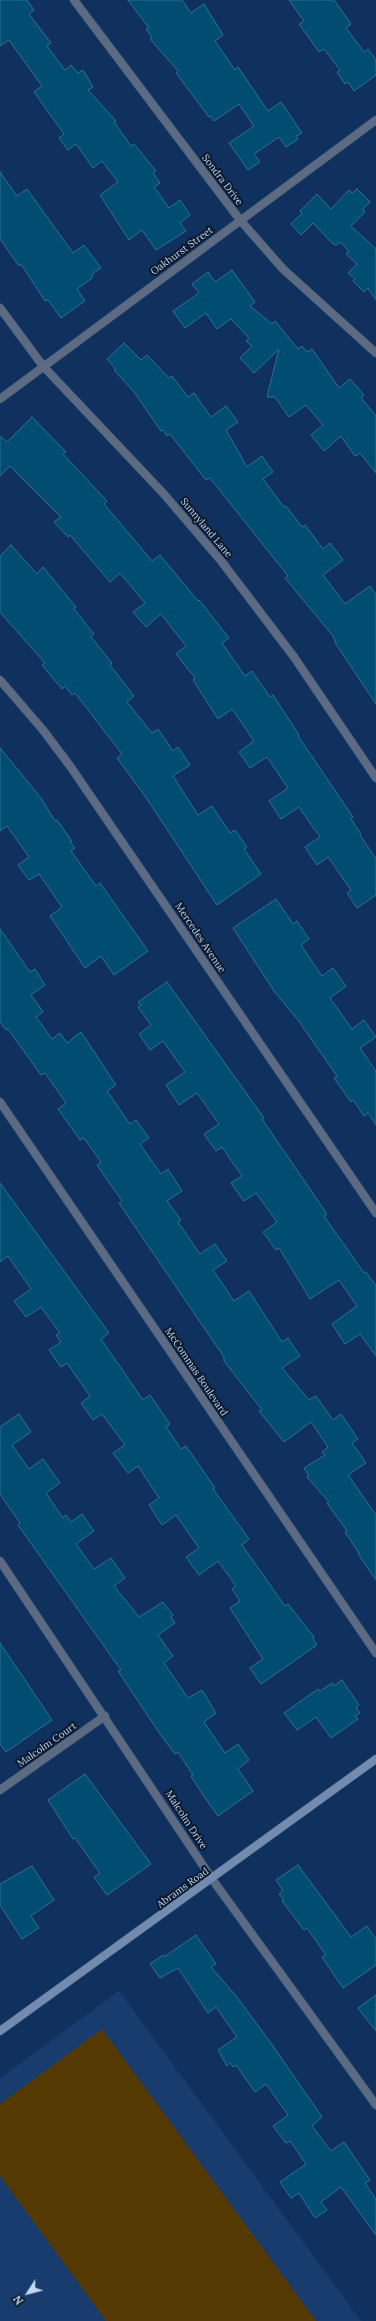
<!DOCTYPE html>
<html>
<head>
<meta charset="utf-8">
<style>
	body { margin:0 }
	#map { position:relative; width:376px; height:2321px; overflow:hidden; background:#10315e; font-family:Lora,serif }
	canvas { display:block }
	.north { position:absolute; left:8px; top:2273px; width:40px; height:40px; -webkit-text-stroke:3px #0c1a2e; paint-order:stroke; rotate:234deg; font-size:11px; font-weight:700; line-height:16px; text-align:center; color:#c2d6f2 }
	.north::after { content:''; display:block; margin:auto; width:14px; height:18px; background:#c2d6f2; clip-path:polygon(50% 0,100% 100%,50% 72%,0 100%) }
</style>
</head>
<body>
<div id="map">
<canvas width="376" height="2321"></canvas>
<div class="north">N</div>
</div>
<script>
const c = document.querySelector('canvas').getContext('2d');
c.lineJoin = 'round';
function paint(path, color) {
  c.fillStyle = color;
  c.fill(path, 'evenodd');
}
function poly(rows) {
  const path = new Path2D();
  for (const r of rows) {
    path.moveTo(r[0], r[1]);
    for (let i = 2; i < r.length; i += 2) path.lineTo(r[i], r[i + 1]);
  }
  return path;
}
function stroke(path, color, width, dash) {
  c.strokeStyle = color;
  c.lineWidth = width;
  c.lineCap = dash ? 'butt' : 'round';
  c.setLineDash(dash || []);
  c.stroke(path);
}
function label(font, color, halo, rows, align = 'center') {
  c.font = font + ' Lora,serif';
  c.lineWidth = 4;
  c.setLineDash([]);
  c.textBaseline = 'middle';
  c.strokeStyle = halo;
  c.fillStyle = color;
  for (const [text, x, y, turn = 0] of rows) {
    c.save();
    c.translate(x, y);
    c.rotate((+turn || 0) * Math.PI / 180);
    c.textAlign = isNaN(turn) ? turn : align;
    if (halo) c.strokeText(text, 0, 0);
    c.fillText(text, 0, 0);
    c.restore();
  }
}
paint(poly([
	[119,1991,361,2321,0,2321,0,2078]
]), '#183c6e');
paint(poly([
	[102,2029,316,2321,106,2321,0,2176,0,2104]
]), '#553902');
const building = poly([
	[0,0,27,0,34,10,29,14,51,43,47,46,65,70,71,65,78,73,83,70,93,87,88,90,116,121,114,122,131,146,134,144,156,171,153,173,160,183,154,187,169,208,180,200,190,215,180,223,186,231,156,250,142,230,129,240,100,195,118,182,102,161,93,168,76,144,68,150,59,138,64,134,34,92,42,86,9,40,0,46,0,0],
	[128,0,182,0,191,13,204,4,223,35,215,41,235,70,238,67,268,111,281,102,302,133,296,136,298,139,286,147,279,137,254,154,260,162,248,170,229,143,254,126,239,104,214,121,211,116,209,117,176,73,178,71,150,39,152,37,146,29,149,28,128,0],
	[289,0,334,0,351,24,346,28,364,52,368,49,376,60,376,75,354,91,348,82,345,84,337,72,340,70,324,49,319,52,299,24,304,21,289,0],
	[0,172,17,196,27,189,73,253,84,245,101,268,92,274,92,278,77,289,85,301,61,318,48,300,45,301,21,264,19,266,0,239,0,172],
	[357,189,370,202,363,209,365,212,351,226,376,249,376,300,368,288,364,292,353,281,355,279,348,273,357,264,346,254,349,252,341,242,336,245,332,243,313,223,301,235,291,224,302,213,300,211,317,194,331,209,349,190,352,193,357,189],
	[232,270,255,302,250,306,272,324,275,321,298,349,302,346,307,352,312,349,339,388,350,379,364,395,361,398,376,416,376,473,360,453,355,456,341,436,324,451,311,435,323,425,306,405,289,417,275,397,267,397,279,349,254,373,240,358,252,346,246,341,249,338,231,319,217,329,206,313,185,328,173,311,199,293,192,284,208,272,215,282,232,270],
	[124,343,141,360,147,355,169,378,172,376,188,397,194,393,211,417,226,406,238,422,226,430,247,467,262,456,273,472,263,479,284,507,286,506,302,527,305,525,323,549,330,543,343,560,323,575,345,604,370,586,376,595,376,704,336,644,333,636,285,578,288,576,257,537,210,478,206,480,170,434,167,436,163,430,161,431,134,392,114,370,116,369,107,359,124,343],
	[32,417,66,452,63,454,107,501,104,504,152,561,160,555,198,601,199,600,229,638,222,643,245,676,252,671,270,697,273,695,299,735,298,736,353,817,351,819,361,834,360,835,376,859,376,895,357,908,347,893,351,890,328,857,317,865,305,847,320,837,299,807,281,819,269,801,288,788,267,757,250,768,239,752,254,741,232,709,218,719,193,680,195,678,176,654,186,646,161,614,146,627,133,612,145,603,120,573,110,582,70,535,68,537,54,522,61,517,10,466,0,476,0,436,7,442,32,417],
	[11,545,37,574,43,567,76,607,74,609,94,634,91,637,112,663,110,665,134,696,127,702,152,733,158,729,173,751,178,747,190,765,173,776,198,815,212,806,230,833,235,830,247,847,244,849,261,874,217,905,145,796,117,758,122,754,75,693,72,695,65,686,62,689,42,665,45,663,0,612,0,556,11,545],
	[0,748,41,798,55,821,57,820,72,841,70,842,75,848,71,851,96,886,100,883,148,951,114,975,101,956,85,968,50,916,62,907,39,874,29,880,18,865,29,857,7,826,0,831,0,748],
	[276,899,293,924,297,921,309,939,301,945,322,976,333,968,346,986,330,998,352,1029,364,1020,376,1037,360,1048,376,1071,376,1125,368,1113,364,1116,353,1100,351,1102,334,1078,337,1076,298,1020,274,991,233,928,276,899],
	[0,929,30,972,35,969,45,985,31,995,43,1012,36,1017,52,1039,60,1033,67,1043,81,1032,116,1085,107,1091,130,1124,136,1120,149,1138,140,1144,161,1174,168,1169,182,1191,167,1201,181,1220,178,1222,200,1254,215,1244,227,1261,213,1270,234,1301,249,1291,282,1342,288,1338,300,1356,282,1368,309,1400,316,1396,333,1420,341,1414,358,1439,352,1443,366,1463,348,1475,376,1515,376,1580,358,1554,359,1553,345,1532,347,1531,327,1503,329,1502,307,1477,309,1476,304,1468,325,1455,322,1452,328,1447,311,1422,284,1442,259,1411,262,1410,224,1361,224,1357,119,1203,122,1201,97,1165,101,1162,84,1138,80,1140,58,1109,66,1103,45,1073,41,1075,8,1029,6,1030,0,1022,0,929],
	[167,982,264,1118,262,1119,327,1214,324,1216,364,1273,366,1272,376,1286,376,1356,360,1334,345,1344,332,1324,357,1306,339,1280,310,1299,279,1248,276,1250,263,1232,277,1222,256,1193,244,1201,231,1183,242,1176,222,1147,216,1151,204,1134,219,1124,197,1093,179,1105,166,1085,185,1072,163,1041,150,1050,139,1034,151,1025,138,1007,141,1005,138,1002,167,982],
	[0,1183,109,1333,101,1339,143,1400,150,1395,170,1424,166,1427,181,1449,186,1446,215,1488,213,1489,249,1539,242,1545,285,1606,288,1604,314,1637,313,1638,317,1645,261,1684,250,1668,263,1659,230,1608,240,1601,232,1589,236,1586,218,1561,199,1575,186,1557,199,1548,176,1515,162,1525,149,1505,159,1498,138,1466,128,1473,113,1453,125,1445,102,1414,93,1420,81,1403,90,1396,67,1363,61,1367,49,1350,61,1342,56,1335,60,1333,41,1307,26,1317,14,1301,31,1289,8,1256,0,1262,0,1183],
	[19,1414,31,1432,12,1445,29,1469,43,1459,60,1483,46,1493,63,1518,66,1515,71,1522,82,1514,94,1531,76,1544,94,1569,111,1558,125,1578,114,1586,139,1617,163,1602,173,1615,171,1617,175,1623,158,1635,173,1656,164,1663,188,1698,202,1690,216,1713,204,1722,225,1753,238,1744,249,1760,238,1769,253,1791,218,1816,201,1792,191,1776,193,1775,178,1752,175,1754,158,1731,118,1671,121,1670,18,1525,20,1523,0,1494,0,1427,19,1414],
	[0,1643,52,1720,6,1752,0,1744,0,1643],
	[342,1680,359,1705,356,1707,360,1713,355,1716,358,1719,331,1738,316,1717,297,1730,284,1713,318,1689,320,1691,332,1683,334,1686,342,1680],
	[85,1774,151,1864,107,1895,94,1877,100,1873,75,1838,73,1839,48,1800,85,1774],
	[298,1865,351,1937,367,1926,376,1939,376,1965,343,1988,322,1957,326,1955,307,1928,304,1930,282,1901,284,1900,279,1894,283,1891,276,1880,298,1865],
	[32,1866,54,1900,31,1916,39,1928,22,1939,0,1905,0,1884,32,1866],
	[196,1935,216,1964,211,1967,237,1997,273,2046,322,2117,312,2126,331,2151,344,2142,370,2180,365,2183,376,2199,376,2235,341,2187,321,2202,327,2210,315,2218,299,2193,291,2198,280,2182,306,2164,290,2141,286,2143,273,2126,288,2115,266,2084,255,2092,236,2065,233,2067,230,2063,227,2066,218,2050,237,2037,216,2007,208,2013,178,1968,160,1978,150,1964,163,1955,164,1957,196,1935],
	[376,1995,376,2031,358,2008,376,1995]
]);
paint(building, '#004d71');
stroke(building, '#2f7096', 1);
const street = poly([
	[74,0,240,220,283,269,376,353],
	[0,308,43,366,163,493,222,562,294,657,376,778],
	[0,399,376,120],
	[0,680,43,730,70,766,376,1213],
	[0,1102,376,1653],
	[0,1561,212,1879,376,2105],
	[0,1790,105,1716]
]);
const secondary = poly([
	[0,2031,376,1759]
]);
stroke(street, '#304f79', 9);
stroke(secondary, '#304f79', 9);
stroke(street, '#5c6b82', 8);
stroke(secondary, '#738bae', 8);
label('10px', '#c2d6f2', '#0c1a2e', [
	["Sondra Drive",222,180,53],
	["Oakhurst Street",182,251,-36],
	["Sunnyland Lane",206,528,50],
	["Mercedes Avenue",200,938,56],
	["McCommas Boulevard",196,1372,56],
	["Malcolm Court",47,1745,-35],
	["Malcolm Drive",186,1820,57],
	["Abrams Road",183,1888,-36]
]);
</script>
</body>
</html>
